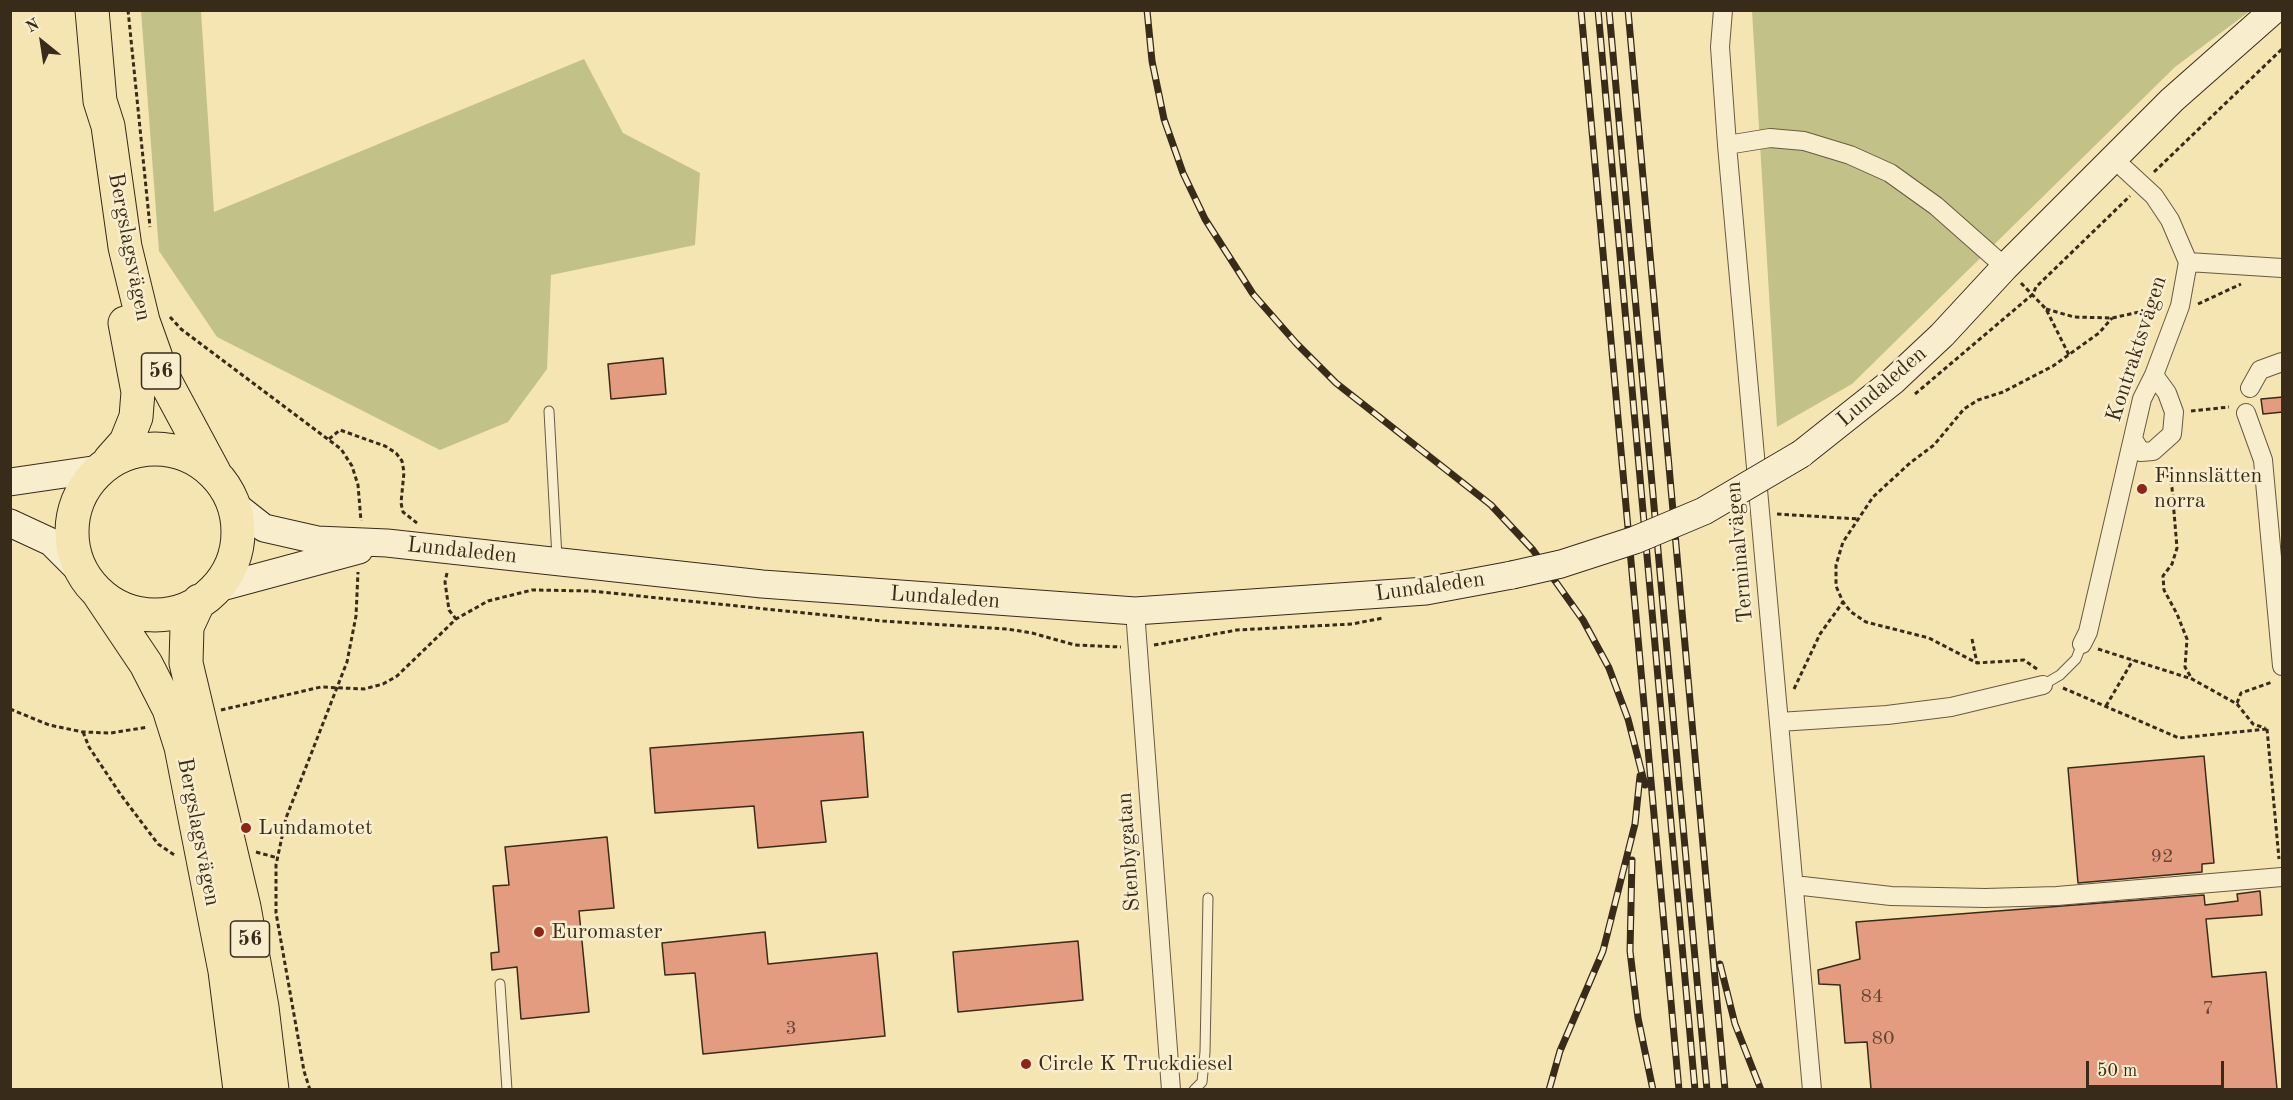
<!DOCTYPE html>
<html>
<head>
<meta charset="utf-8">
<style>
	body { margin:0 }
	#map { position:relative; width:2293px; height:1100px; overflow:hidden; background:#f4e5b3; font-family:"Old Standard TT",serif }
	canvas { display:block }
	.frame { position:absolute; inset:0; border:12px solid #392b1a; pointer-events:none }
	.north { position:absolute; left:12px; top:12px; width:60px; height:60px; -webkit-text-stroke:4px #f8eece; paint-order:stroke; rotate:330deg; font-size:16px; font-weight:700; line-height:24px; text-align:center; color:#392b1a }
	.north::after { content:''; display:block; margin:auto; width:21px; height:27px; background:#392b1a; clip-path:polygon(50% 0,100% 100%,50% 72%,0 100%) }
	.scale { position:absolute; left:2086px; top:1061px; width:138px; height:27px; box-sizing:border-box; border:3px solid #392b1a; border-top:0; padding-left:8px; font-size:18px; line-height:21px; white-space:nowrap; color:#392b1a; -webkit-text-stroke:4px #f8eece; paint-order:stroke }
</style>
</head>
<body>
<div id="map">
<canvas width="2293" height="1100"></canvas>
<div class="frame"></div>
<div class="north">N</div>
<div class="scale">50 m</div>
</div>
<script>
const c = document.querySelector('canvas').getContext('2d');
c.lineJoin = 'round';
function paint(path, color) {
  c.fillStyle = color;
  c.fill(path, 'evenodd');
}
function poly(rows) {
  const path = new Path2D();
  for (const r of rows) {
    if (r.length === 3) {
      path.moveTo(r[0] + r[2], r[1]);
      path.arc(r[0], r[1], r[2], 0, 2 * Math.PI);
      continue;
    }
    path.moveTo(r[0], r[1]);
    for (let i = 2; i < r.length; i += 2) path.lineTo(r[i], r[i + 1]);
  }
  return path;
}
function stroke(path, color, width, dash) {
  c.strokeStyle = color;
  c.lineWidth = width;
  c.lineCap = dash ? 'butt' : 'round';
  c.setLineDash(dash || []);
  c.stroke(path);
}
function label(font, color, halo, rows, align = 'center') {
  c.font = font + ' "Old Standard TT",serif';
  c.lineWidth = 5;
  c.setLineDash([]);
  c.textBaseline = 'middle';
  c.strokeStyle = halo;
  c.fillStyle = color;
  for (const [text, x, y, turn = 0] of rows) {
    c.save();
    c.translate(x, y);
    c.rotate((+turn || 0) * Math.PI / 180);
    c.textAlign = isNaN(turn) ? turn : align;
    if (halo) c.strokeText(text, 0, 0);
    c.fillText(text, 0, 0);
    c.restore();
  }
}
paint(poly([
	[141,11,201,11,214,212,584,59,623,133,700,173,695,245,551,275,547,369,508,422,440,450,217,337,159,251],
	[1752,11,2250,11,2175,67,1852,384,1777,427]
]), '#c2c288');
const building = poly([
	[663,358,666,394,611,399,608,364,663,358],
	[2283,397,2283,412,2263,414,2261,399,2283,397],
	[863,732,868,797,821,801,826,842,758,848,754,806,655,813,650,748,863,732],
	[2204,756,2214,863,2202,864,2202,872,2078,883,2068,768,2204,756],
	[607,837,614,908,579,911,589,1012,521,1019,517,967,492,970,491,953,499,952,493,886,509,885,505,847,607,837],
	[2260,891,2262,915,2206,919,2212,977,2266,972,2277,1089,1871,1089,1867,1042,1845,1043,1840,985,1819,984,1818,970,1860,959,1856,922,2204,895,2205,905,2238,901,2237,894,2260,891],
	[765,932,768,964,877,953,885,1036,703,1054,695,973,665,975,662,943,765,932],
	[1078,941,1083,1000,958,1012,953,952,1078,941]
]);
paint(building, '#e49c80');
stroke(building, '#392b1a', 1.5);
const lane = poly([
	[549,411,557,558],
	[2043,685,2060,675,2076,659,2082,644],
	[500,984,507,1090],
	[1194,1090,1202,1082,1205,1052,1208,898]
]);
const street = poly([
	[1723,10,1720,47,1727,145,1812,1090],
	[1727,145,1770,138,1804,141,1850,155,1890,173,1936,206,2005,267],
	[2188,262,2282,268],
	[2250,388,2260,370,2282,362],
	[2246,413,2263,460,2282,666],
	[2133,439,2141,452,2153,451,2172,434,2174,412,2167,393,2154,375],
	[1135,611,1171,1090],
	[2082,644,2088,632,2142,399,2154,375,2180,306,2188,262,2170,220,2154,196,2115,160],
	[1779,722,1887,715,1951,707,2043,685],
	[1794,885,1891,896,1985,898,2057,896,2282,877]
]);
const secondary = poly([
	[1801,454,1893,381,1942,335,2005,267,2172,100,2274,10],
	[10,482,99,469],
	[236,506,264,528,317,540,387,543,762,584,1135,611,1426,591,1512,575],
	[10,523,51,542,87,578],
	[218,588,359,550]
]);
const highway = poly([
	[92,10,100,101,108,126,125,247,143,321,163,377,214,472],
	[155,532,83],
	[110,460,126,442,136,417,138,392,125,323],
	[99,594,146,664,169,709,181,747,225,971,240,1090],
	[199,601,187,627,186,663,244,907,262,1007,272,1090]
]);
stroke(lane, '#685a40', 11);
stroke(street, '#685a40', 20);
stroke(secondary, '#392b1a', 29);
stroke(highway, '#392b1a', 35);
stroke(poly([
	[128,10,150,227],
	[2154,172,2282,49],
	[2021,283,2046,309,2069,355],
	[2198,304,2241,284],
	[2046,309,2074,317,2112,318,2162,307],
	[170,317,181,329,341,449,352,466,358,485,361,521],
	[1915,394,2033,294,2036,287,2130,196],
	[2191,411,2229,407],
	[329,439,340,430,385,446,396,453,402,461,404,472,401,503,403,512,417,523],
	[2164,466,2172,488,2177,548,2172,564,2163,576,2164,590,2177,614,2187,639,2185,667,2192,679],
	[1777,514,1859,519],
	[447,573,445,582,449,610,456,619],
	[1972,639,1977,663],
	[1154,645,1237,630,1352,624,1383,618],
	[2098,649,2192,679,2237,704,2253,724,2265,728],
	[2037,669,2024,660,1977,663,1929,638,1866,622,1851,612,1843,602,1836,586,1836,565,1843,542,1873,497,1910,463,1934,445,1964,409,1978,400,2003,392,2053,366,2099,333,2112,318],
	[2063,688,2179,738,2267,729],
	[1794,689,1820,634,1843,602],
	[2237,703,2241,693,2272,682],
	[2106,706,2133,660],
	[10,709,49,725,83,732,111,733,148,727],
	[221,710,321,687,364,689,383,684,397,676,456,619,488,601,532,590,591,591,883,621,1007,629,1032,633,1075,645,1121,647],
	[2267,729,2279,859],
	[83,732,89,747,121,795,158,844,176,856],
	[256,852,278,858],
	[310,1090,304,1071,276,913,276,865,286,818,347,662,356,616,358,572]
]), '#392b1a', 3, [4.5, 3]);
stroke(lane, '#f8eece', 9);
stroke(street, '#f8eece', 18);
stroke(secondary, '#f8eece', 27);
stroke(highway, '#f4e5b3', 33);
const rail = poly([
	[1147,10,1152,61,1164,119,1183,173,1205,219,1253,294,1296,343,1336,383,1491,505,1533,550,1583,620,1609,668,1628,719,1645,785],
	[1581,10,1679,1090],
	[1598,10,1695,1090],
	[1609,10,1707,1090],
	[1628,10,1725,1090],
	[1632,860,1630,951,1638,1018,1653,1090],
	[1720,964,1735,1024,1761,1090],
	[1549,1090,1560,1051,1603,951,1635,824,1640,776]
]);
stroke(rail, '#392b1a', 7);
stroke(rail, '#f8eece', 4.5, [14]);
const secondaryBridge = poly([
	[1512,575,1561,564,1635,540,1704,511,1801,454]
]);
stroke(secondaryBridge, '#392b1a', 29, []);
stroke(secondaryBridge, '#f8eece', 27);
for (const [x, y, r, color] of [
	[2142,489,6,"#8f2418"],
	[246,828,6,"#8f2418"],
	[539,932,6,"#8f2418"],
	[1026,1064,6,"#8f2418"]
]) {
  const dot = new Path2D();
  dot.arc(x, y, r, 0, 2 * Math.PI);
  c.fillStyle = color;
  c.fill(dot);
  stroke(dot, '#f8eece', 2);
}
label('20px', '#644734', null, [
	["92",2162,857],
	["84",1872,997],
	["7",2208,1009],
	["3",791,1029],
	["80",1883,1039]
]);
for (const [x, y, w] of [
	[161,371,39],
	[250,939,39]
]) {
  const box = new Path2D();
  box.roundRect(x - w / 2, y - 18, w, 36, 4.5);
  c.fillStyle = '#f8eece';
  c.fill(box);
  stroke(box, '#392b1a', 1.5);
}
label('bold 21px', '#392b1a', null, [
	["56",161,371],
	["56",250,939]
]);
label('22px', '#392b1a', '#f8eece', [
	["Bergslagsvägen",129,247,79],
	["Kontraktsvägen",2137,349,-72],
	["Lundaleden",1882,387,-41],
	["Lundaleden",462,551,6],
	["Terminalvägen",1740,552,-95],
	["Lundaleden",1430,587,-8],
	["Lundaleden",945,598,4],
	["Bergslagsvägen",198,832,79],
	["Stenbygatan",1129,852,-94]
]);
label('22px', '#392b1a', '#f8eece', [
	["Finnslätten",2154,476],
	["norra",2154,501],
	["Lundamotet",258,828],
	["Euromaster",551,932],
	["Circle K Truckdiesel",1038,1064]
], 'left');
</script>
</body>
</html>
